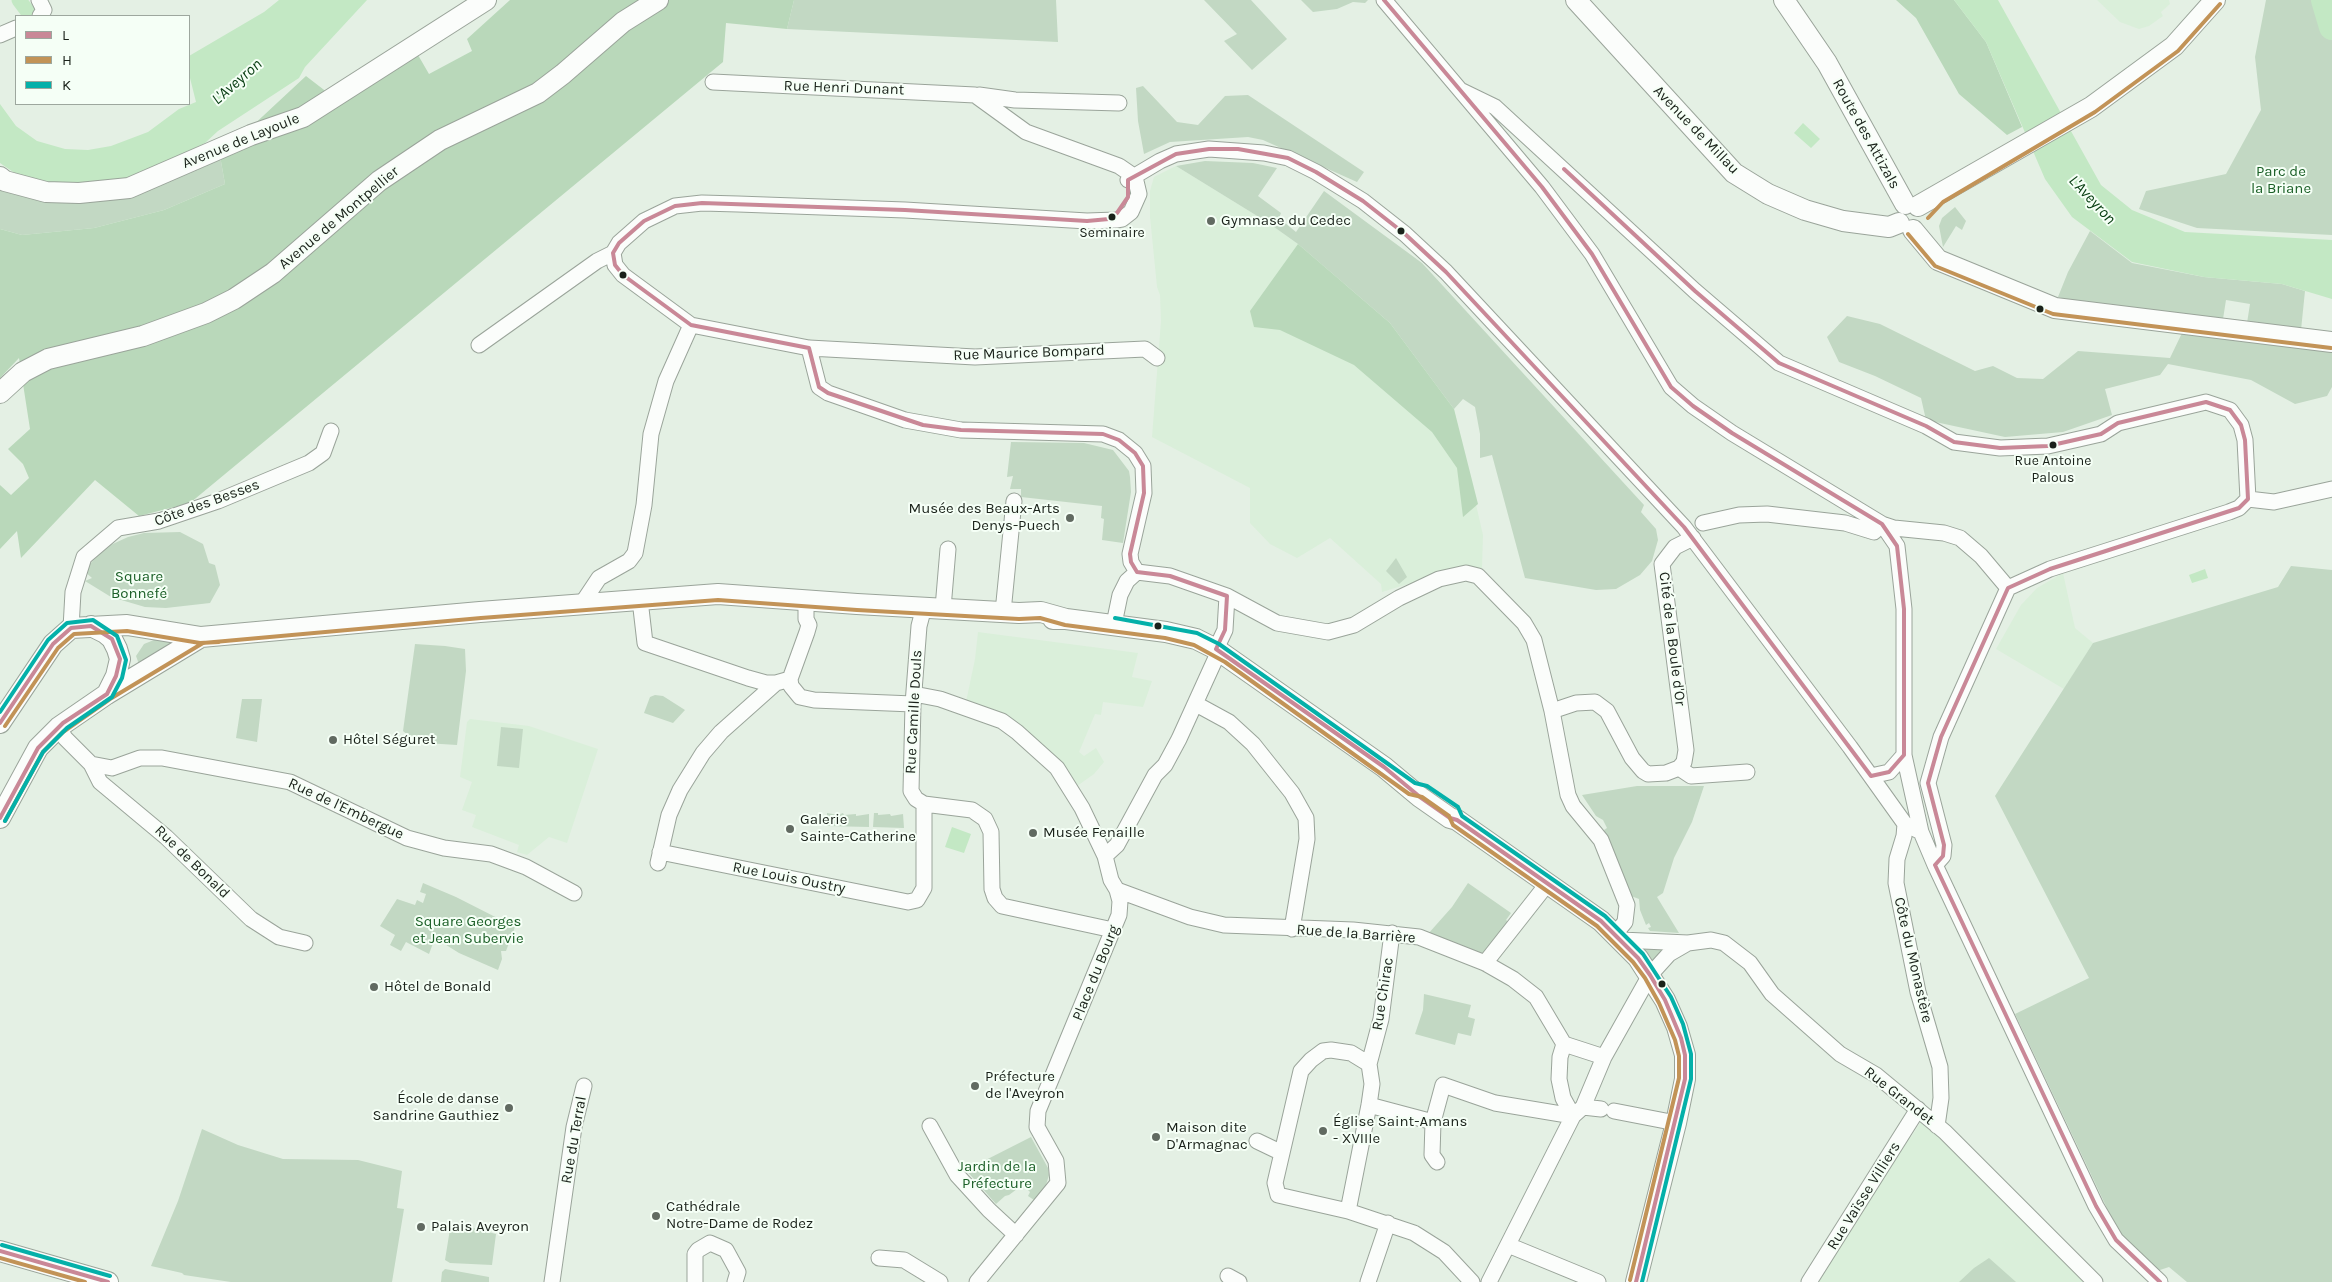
<!DOCTYPE html>
<html>
<head>
<meta charset="utf-8">
<style>
	body { margin:0 }
	#map { position:relative; width:2332px; height:1282px; overflow:hidden; background:#e4f0e4; font-family:Karla,sans-serif }
	canvas { display:block }
	.legend { position:absolute; left:15px; top:15px; width:175px; height:90px; box-sizing:border-box; background:#f5fff6; border:1px solid #9da79e; margin:0; padding:6px 9px; list-style:none; font-size:15px; color:#1a221a }
	.legend li { display:flex; align-items:center; gap:10px; height:25px }
	.legend b { width:25px; border:1px solid #9da79e }
</style>
</head>
<body>
<div id="map">
<canvas width="2332" height="1282"></canvas>
<ul class="legend">
<li><b style="height:6px;background:#c98897"></b>L</li>
<li><b style="height:6px;background:#c29357"></b>H</li>
<li><b style="height:6px;background:#04b0a9"></b>K</li>
</ul>
</div>
<script>
const c = document.querySelector('canvas').getContext('2d');
c.lineJoin = 'round';
function paint(path, color) {
  c.fillStyle = color;
  c.fill(path, 'evenodd');
}
function poly(rows) {
  const path = new Path2D();
  for (const r of rows) {
    path.moveTo(r[0], r[1]);
    for (let i = 2; i < r.length; i += 2) path.lineTo(r[i], r[i + 1]);
  }
  return path;
}
function stroke(path, color, width, dash) {
  c.strokeStyle = color;
  c.lineWidth = width;
  c.lineCap = dash ? 'butt' : 'round';
  c.setLineDash(dash || []);
  c.stroke(path);
}
function label(font, color, halo, rows, align = 'center') {
  c.font = font + ' Karla,sans-serif';
  c.lineWidth = 4;
  c.setLineDash([]);
  c.textBaseline = 'middle';
  c.strokeStyle = halo;
  c.fillStyle = color;
  for (const [text, x, y, turn = 0] of rows) {
    c.save();
    c.translate(x, y);
    c.rotate((+turn || 0) * Math.PI / 180);
    c.textAlign = isNaN(turn) ? turn : align;
    if (halo) c.strokeText(text, 0, 0);
    c.fillText(text, 0, 0);
    c.restore();
  }
}
paint(poly([
	[2097,0,2169,0,2170,4,2161,12,2163,16,2149,26,2139,29,2120,22],
	[1176,166,1267,222,1298,244,1343,282,1454,409,1483,535,1482,568,1437,575,1382,592,1381,584,1330,538,1297,558,1270,544,1250,523,1250,488,1152,437,1161,321,1160,295,1157,287,1150,217,1150,191,1154,177],
	[2063,573,2075,628,2093,643,2064,689,1996,649,2021,605,2037,588],
	[978,632,1138,653,1132,677,1152,681,1143,707,1103,702,1101,715,1095,714,1079,752,1084,756,1096,748,1104,762,1094,774,1077,786,1067,773,1069,770,1040,747,966,702,975,659],
	[470,719,529,726,598,749,567,843,549,837,527,855,517,852,519,845,472,827,476,815,462,810,472,782,460,777,467,722],
	[1922,1120,2085,1282,1817,1282,1907,1138,1911,1137]
]), '#daefda');
paint(poly([
	[794,0,1056,0,1058,42,787,29],
	[1204,0,1251,0,1287,39,1252,70,1224,41,1237,34],
	[1301,0,1368,0,1365,3,1353,2,1337,9,1313,12],
	[2266,0,2319,0,2332,39,2332,235,2197,228,2139,209,2146,191,2226,174,2261,110,2255,57],
	[1143,86,1177,122,1198,125,1225,96,1248,95,1364,172,1357,182,1263,140,1248,137,1170,142,1144,154,1138,121,1136,88],
	[220,156,225,184,164,210,94,228,22,235,0,229,0,188,26,197,86,198],
	[1205,161,1253,163,1277,168,1258,196,1281,213,1279,218,1296,232,1324,191,1422,263,1644,505,1641,512,1656,529,1658,540,1652,561,1640,575,1616,589,1596,590,1525,578,1492,455,1480,458,1480,434,1475,407,1463,399,1454,409,1390,323,1298,244,1267,222,1176,166],
	[1955,207,1966,221,1962,230,1956,226,1943,247,1939,226,1942,218],
	[2090,231,2132,263,2204,277,2282,284,2305,291,2301,330,2247,323,2250,304,2226,300,2223,319,2070,300,2058,297,2068,272],
	[1847,316,1880,324,1975,371,1993,366,2017,378,2043,379,2078,351,2170,358,2182,333,2332,351,2332,387,2327,396,2295,404,2251,380,2168,364,2160,375,2105,389,2112,415,2063,432,2005,437,1926,420,1921,398,1875,376,1839,362,1827,337],
	[1011,442,1084,443,1113,450,1129,471,1130,477,1131,492,1123,543,1102,540,1104,519,1101,518,1102,506,1021,497,1021,489,1010,489,1013,476,1007,477],
	[180,532,203,544,209,563,215,565,220,585,210,603,166,608,145,607,111,597,85,581,92,578,84,571,104,548,128,537,144,533],
	[1396,558,1407,577,1399,584,1386,571],
	[2291,566,2332,570,2332,1282,2187,1282,2169,1267,2157,1271,2126,1241,2114,1223,2015,1014,2089,978,1995,796,2093,643,2278,587],
	[164,636,189,639,140,667,136,656,144,644],
	[415,644,445,646,465,649,466,671,457,745,425,743,410,737,403,731],
	[655,695,663,696,685,710,673,723,644,713,650,697],
	[242,699,262,699,257,742,236,738],
	[501,727,523,729,519,768,497,766],
	[1637,786,1704,786,1692,822,1674,858,1663,893,1657,897,1679,933,1650,931,1648,928,1651,927,1649,923,1646,925,1640,910,1639,899,1631,896,1604,830,1607,828,1603,820,1596,816,1582,795],
	[827,813,838,815,843,813,844,815,856,814,856,816,869,814,869,827,827,826],
	[874,813,878,813,878,815,890,814,891,816,903,814,904,828,873,827],
	[423,883,456,897,515,927,506,951,501,951,502,959,498,970,459,953,435,938,429,954,406,942,401,951,390,945,395,935,380,926,397,899,415,905,417,900,423,903,426,894,420,892],
	[1468,883,1511,913,1506,920,1511,924,1484,959,1428,934,1452,907],
	[1638,942,1661,946,1664,952,1653,964],
	[1424,994,1471,1005,1468,1017,1475,1019,1471,1036,1458,1033,1455,1045,1415,1034,1423,1010],
	[202,1129,238,1145,283,1159,358,1160,402,1171,397,1208,404,1209,392,1282,231,1282,184,1275,182,1273,151,1266,178,1201],
	[1031,1137,1048,1168,1049,1175,1046,1185,1034,1200,1028,1196,1030,1192,1019,1181,1015,1184,1017,1189,1009,1195,1005,1196,996,1204,966,1170],
	[458,1224,496,1234,492,1265,450,1263,445,1260,450,1229],
	[1989,1258,2016,1282,1959,1282,1974,1268],
	[445,1269,489,1277,489,1282,441,1282,442,1272]
]), '#c2d8c3');
paint(poly([
	[510,0,794,0,787,29,726,23,723,62,190,503,139,516,95,480,21,558,17,531,0,549,0,485,11,495,29,478,23,464,8,449,30,429,19,358,0,378,0,229,22,235,94,228,164,210,225,184,220,156,306,76,341,103,418,55,429,74,472,51,467,39],
	[1896,0,1954,0,1986,42,2022,127,2007,135,1959,94,1916,18],
	[1298,244,1390,323,1454,409,1478,504,1463,517,1457,468,1432,432,1354,365,1280,330,1254,327,1250,311]
]), '#b9d8ba');
paint(poly([
	[279,0,367,0,305,67,299,78,218,131,205,143,130,181,81,187,25,180,0,163,0,104,16,126,37,141,65,149,88,150,111,146,148,132,179,109,196,102,189,74,189,56,264,12],
	[1954,0,1998,0,2101,185,2132,210,2185,232,2332,240,2332,299,2282,284,2204,277,2132,262,2072,217,2045,179,1986,42],
	[1803,123,1820,139,1811,148,1794,133],
	[2205,569,2208,578,2192,583,2189,575],
	[952,827,971,834,964,853,945,847]
]), '#c3e8c4');
stroke(poly([
	[19,0,31,16]
]), '#c3e8c4', 15);
stroke(poly([
	[2324,0,2332,27]
]), '#c3e8c4', 26);
const street = poly([
	[39,0,44,10,40,16],
	[1384,0,1542,187,1592,254,1671,387,1693,406,1732,433,1882,524,1897,546,1904,609,1904,755,1921,832,1935,865,2096,1206,2116,1240,2160,1282],
	[0,35,16,28],
	[713,82,975,95,1026,132,1119,166,1135,177,1139,194,1131,212,1122,219,1116,220,1087,221,905,210,738,204,702,203,675,206,644,221,619,243,613,253,615,265,623,275,691,325,809,348,975,357,1145,349,1157,358],
	[1462,91,1495,107,1695,291,1779,363,1926,426,1954,442,2000,448,2048,446,2101,434,2118,423,2206,402,2230,410,2241,425,2245,440,2248,499],
	[979,95,1015,100,1119,103],
	[1128,180,1160,161,1176,154,1209,149,1264,153,1288,158,1316,172,1363,201,1405,234,1446,272,1684,527,1850,747,1905,824,1921,832],
	[479,345,597,261,613,253],
	[809,348,819,387,828,393,905,420,961,430,1103,434,1119,440,1135,453,1143,466,1144,493,1130,554,1131,562,1137,572],
	[2248,499,2274,502,2332,489],
	[1703,523,1739,515,1767,514,1845,523,1874,532,1882,524],
	[1882,524,1894,528,1944,533,1960,538,1981,556,2008,588],
	[1137,572,1170,576,1227,596,1277,623,1328,632,1354,625,1399,598,1439,579,1466,573,1478,576,1524,623,1534,640,1552,711,1568,795,1573,806,1601,840,1627,905,1625,922,1615,934],
	[2008,588,2050,569,2229,512,2239,508,2248,499],
	[640,600,645,643,748,678,766,683,776,683,790,679,807,632,809,625,806,619,806,600],
	[581,605,599,578,629,561,635,553,644,505,651,434,666,381,691,325],
	[924,607,919,626,913,704,911,791,916,799,924,804,972,810,985,819,991,832,992,889,995,898,1002,906,1113,930],
	[943,608,948,549],
	[1003,612,1014,501],
	[1114,624,1120,595,1127,581,1137,572],
	[71,628,73,592,84,557,118,528,159,521,218,501,309,463,323,453,331,431],
	[1216,649,1225,630,1227,596],
	[790,679,791,686,800,697,814,700,913,704],
	[914,694,940,699,1002,721,1017,732,1057,768,1082,808,1105,856,1111,880,1117,890,1120,901,1119,915,1038,1111,1037,1127,1056,1161,1058,1183,977,1282],
	[1196,704,1229,722,1253,744,1292,793,1306,818,1307,839,1292,929],
	[1552,711,1576,703,1595,702,1607,711,1632,758,1643,771,1648,774,1666,773,1679,768,1684,762,1686,750,1662,564,1675,547,1693,538],
	[59,727,65,738,91,764,112,768,140,758,162,758,290,782,407,838,444,848,491,854,526,867,574,893],
	[91,764,100,782,166,837,251,919,279,937,305,943],
	[1679,768,1691,776,1747,772],
	[1871,776,1889,772,1904,755],
	[1905,824,1904,836,1897,859,1896,883,1918,992,1940,1067,1941,1098,1937,1126],
	[660,852,908,902,917,900,924,888,924,804],
	[1105,856,1117,845,1155,775,1165,765,1179,739,1219,651],
	[658,863,669,815,680,790,703,753,721,732,776,683],
	[1935,865,1943,856,1944,845,1928,783,1941,737,2008,588],
	[1117,890,1190,917,1224,925,1353,930,1419,937,1485,963,1513,979,1536,997,1564,1044,1604,1057],
	[1621,940,1688,943,1711,940,1724,943,1750,963,1772,994,1840,1054,1876,1075,1945,1132,2095,1282],
	[1485,963,1548,883],
	[1564,1044,1560,1057,1559,1079,1563,1098,1573,1116],
	[1369,1064,1351,1053,1331,1050,1323,1051,1311,1060,1301,1071,1275,1183,1278,1195,1348,1211,1414,1233,1444,1252,1472,1282],
	[1369,1105,1433,1122],
	[1583,1107,1601,1109],
	[1614,1111,1676,1123],
	[930,1126,957,1175,989,1210,1016,1235],
	[1257,1141,1282,1153],
	[1437,1162,1432,1155,1433,1122,1443,1085,1495,1103,1573,1116],
	[1348,1211,1369,1105,1372,1084,1369,1064,1381,1019,1392,933],
	[1508,1245,1598,1282],
	[879,1258,904,1260,940,1282],
	[1228,1276,1239,1282],
	[552,1282,574,1127,584,1086],
	[695,1282,695,1254,698,1250,710,1243,726,1250,738,1272,735,1282],
	[1368,1282,1388,1223],
	[1489,1282,1573,1116,1583,1107,1604,1057,1650,975,1669,954,1688,943],
	[1809,1282,1918,1109]
]);
const secondary = poly([
	[1576,0,1734,173,1768,194,1805,210,1843,221,1889,227,1899,223],
	[1784,0,1827,63,1905,204],
	[0,177,5,181,46,192,79,193,129,188,251,135,303,117,486,0],
	[1918,206,2091,107,2174,46,2215,0],
	[1913,230,1938,260,2055,308,2332,342],
	[0,393,23,372,48,359,143,336,206,313,234,299,273,273,379,181,440,140,538,93,563,74,623,22,658,0],
	[1053,619,1066,619,1166,632,1196,639,1216,649,1384,767,1420,797,1450,818,1457,820,1601,921,1638,958,1665,1000,1677,1027,1685,1055,1685,1079,1676,1123,1636,1282],
	[91,626,105,633,112,639,117,649,120,659,116,676,107,694],
	[0,723,53,644,71,628,127,625,201,637],
	[0,818,38,748,59,727,107,694,201,637,480,612,718,594,857,604,1019,613,1041,612,1066,619],
	[0,1251,108,1282]
]);
stroke(street, '#9aa49a', 17);
stroke(secondary, '#9aa49a', 22);
stroke(street, '#fbfdfb', 15);
stroke(secondary, '#fbfdfb', 20);
stroke(poly([
	[1384,0,1542,187,1592,254,1671,387,1693,406,1732,433,1882,524,1897,546,1904,609,1904,755,1889,772,1871,776,1684,527,1446,272,1405,234,1363,201,1316,172,1288,158,1238,149,1209,149,1176,154,1128,180,1128,197,1117,213,1109,219,1087,221,905,210,702,203,675,206,644,221,619,243,613,253,615,265,623,275,691,325,809,348,819,387,828,393,923,425,961,430,1103,434,1119,440,1135,453,1143,466,1144,493,1130,554,1131,562,1137,572,1170,576,1227,596,1225,630,1216,649,1384,767,1420,797,1450,818,1457,820,1601,921,1638,958,1650,975,1665,1000,1681,1038,1685,1055,1685,1079,1636,1282],
	[1564,169,1695,291,1779,363,1926,426,1954,442,2000,448,2048,446,2101,434,2118,423,2206,402,2230,410,2241,425,2245,440,2248,499,2239,508,2050,569,2008,588,1941,737,1928,783,1944,845,1943,856,1935,865,2096,1206,2116,1240,2160,1282],
	[0,723,53,644,71,628,91,626,112,639,120,659,116,676,107,694,63,723,38,748,0,818],
	[0,1251,108,1282]
]), '#c98897', 4);
stroke(poly([
	[1928,218,1943,202,2095,112,2178,51,2220,4],
	[1908,234,1935,266,2053,314,2331,348],
	[5,726,58,648,74,634,127,631,200,643,219,642],
	[5,821,43,752,63,732,110,699,203,643,481,618,718,600,857,610,1019,619,1040,618,1065,625,1165,638,1194,645,1225,662,1409,794,1422,797,1449,816,1453,825,1597,926,1633,962,1645,978,1659,1003,1675,1040,1679,1056,1679,1078,1630,1280],
	[0,1258,85,1282]
]), '#c29357', 4);
stroke(poly([
	[1115,618,1197,633,1219,644,1415,783,1427,786,1458,807,1462,816,1605,916,1643,954,1671,997,1683,1024,1691,1054,1691,1079,1642,1282],
	[0,712,48,640,67,623,93,620,117,636,126,660,122,678,112,697,67,728,43,752,5,821],
	[2,1245,110,1276]
]), '#04b0a9', 4);
for (const [x, y, r, color] of [
	[1112,217,4.5,"#1a221a"],
	[1211,221,5,"#616a61"],
	[1401,231,4.5,"#1a221a"],
	[623,275,4.5,"#1a221a"],
	[2040,309,4.5,"#1a221a"],
	[2053,445,4.5,"#1a221a"],
	[1070,518,5,"#616a61"],
	[1158,626,4.5,"#1a221a"],
	[333,740,5,"#616a61"],
	[790,829,5,"#616a61"],
	[1033,833,5,"#616a61"],
	[1662,984,4.5,"#1a221a"],
	[374,987,5,"#616a61"],
	[975,1086,5,"#616a61"],
	[509,1108,5,"#616a61"],
	[1323,1131,5,"#616a61"],
	[1156,1137,5,"#616a61"],
	[656,1216,5,"#616a61"],
	[421,1227,5,"#616a61"]
]) {
  const dot = new Path2D();
  dot.arc(x, y, r, 0, 2 * Math.PI);
  c.fillStyle = color;
  c.fill(dot);
  stroke(dot, '#f5fff6', 2);
}
label('14px', '#1a221a', '#f5fff6', [
	["Seminaire",1112,233],
	["Rue Antoine",2053,461],
	["Palous",2053,478]
]);
label('15px', '#1a221a', '#f5fff6', [
	["Rue Henri Dunant",844,88,2],
	["Avenue de Millau",1696,130,46],
	["Route des Attizals",1866,134,61],
	["Avenue de Layoule",241,141,-22],
	["Avenue de Montpellier",339,218,-40],
	["Rue Maurice Bompard",1029,353,-2],
	["Côte des Besses",207,503,-20],
	["Cité de la Boule d'Or",1672,639,83],
	["Rue Camille Douls",914,712,-87],
	["Rue de l'Embergue",346,809,25],
	["Rue de Bonald",192,862,44],
	["Rue Louis Oustry",789,878,11],
	["Rue de la Barrière",1356,934,4],
	["Côte du Monastère",1913,960,77],
	["Place du Bourg",1096,973,-68],
	["Rue Chirac",1383,994,-81],
	["Rue Grandet",1899,1096,38],
	["Rue du Terral",574,1140,-80],
	["Rue Vaïsse Villiers",1864,1196,-58]
]);
label('15px', '#1c6028', '#f5fff6', [
	["Parc de",2281,172],
	["la Briane",2281,189],
	["Square",139,577],
	["Bonnefé",139,594],
	["Square Georges",468,922],
	["et Jean Subervie",468,939],
	["Jardin de la",997,1167],
	["Préfecture",997,1184]
]);
label('15px', '#1a221a', '#f5fff6', [
	["Gymnase du Cedec",1221,221],
	["Musée des Beaux-Arts",1060,509,"right"],
	["Denys-Puech",1060,526,"right"],
	["Hôtel Séguret",343,740],
	["Galerie",800,820],
	["Sainte-Catherine",800,837],
	["Musée Fenaille",1043,833],
	["Hôtel de Bonald",384,987],
	["Préfecture",985,1077],
	["de l'Aveyron",985,1094],
	["École de danse",499,1099,"right"],
	["Sandrine Gauthiez",499,1116,"right"],
	["Église Saint-Amans",1333,1122],
	["- XVIIIe",1333,1139],
	["Maison dite",1166,1128],
	["D'Armagnac",1166,1145],
	["Cathédrale",666,1207],
	["Notre-Dame de Rodez",666,1224],
	["Palais Aveyron",431,1227]
], 'left');
label('italic 16px', '#0b4015', '#f5fff6', [
	["L'Aveyron",237,82,-41],
	["L'Aveyron",2092,200,47]
]);
</script>
</body>
</html>
